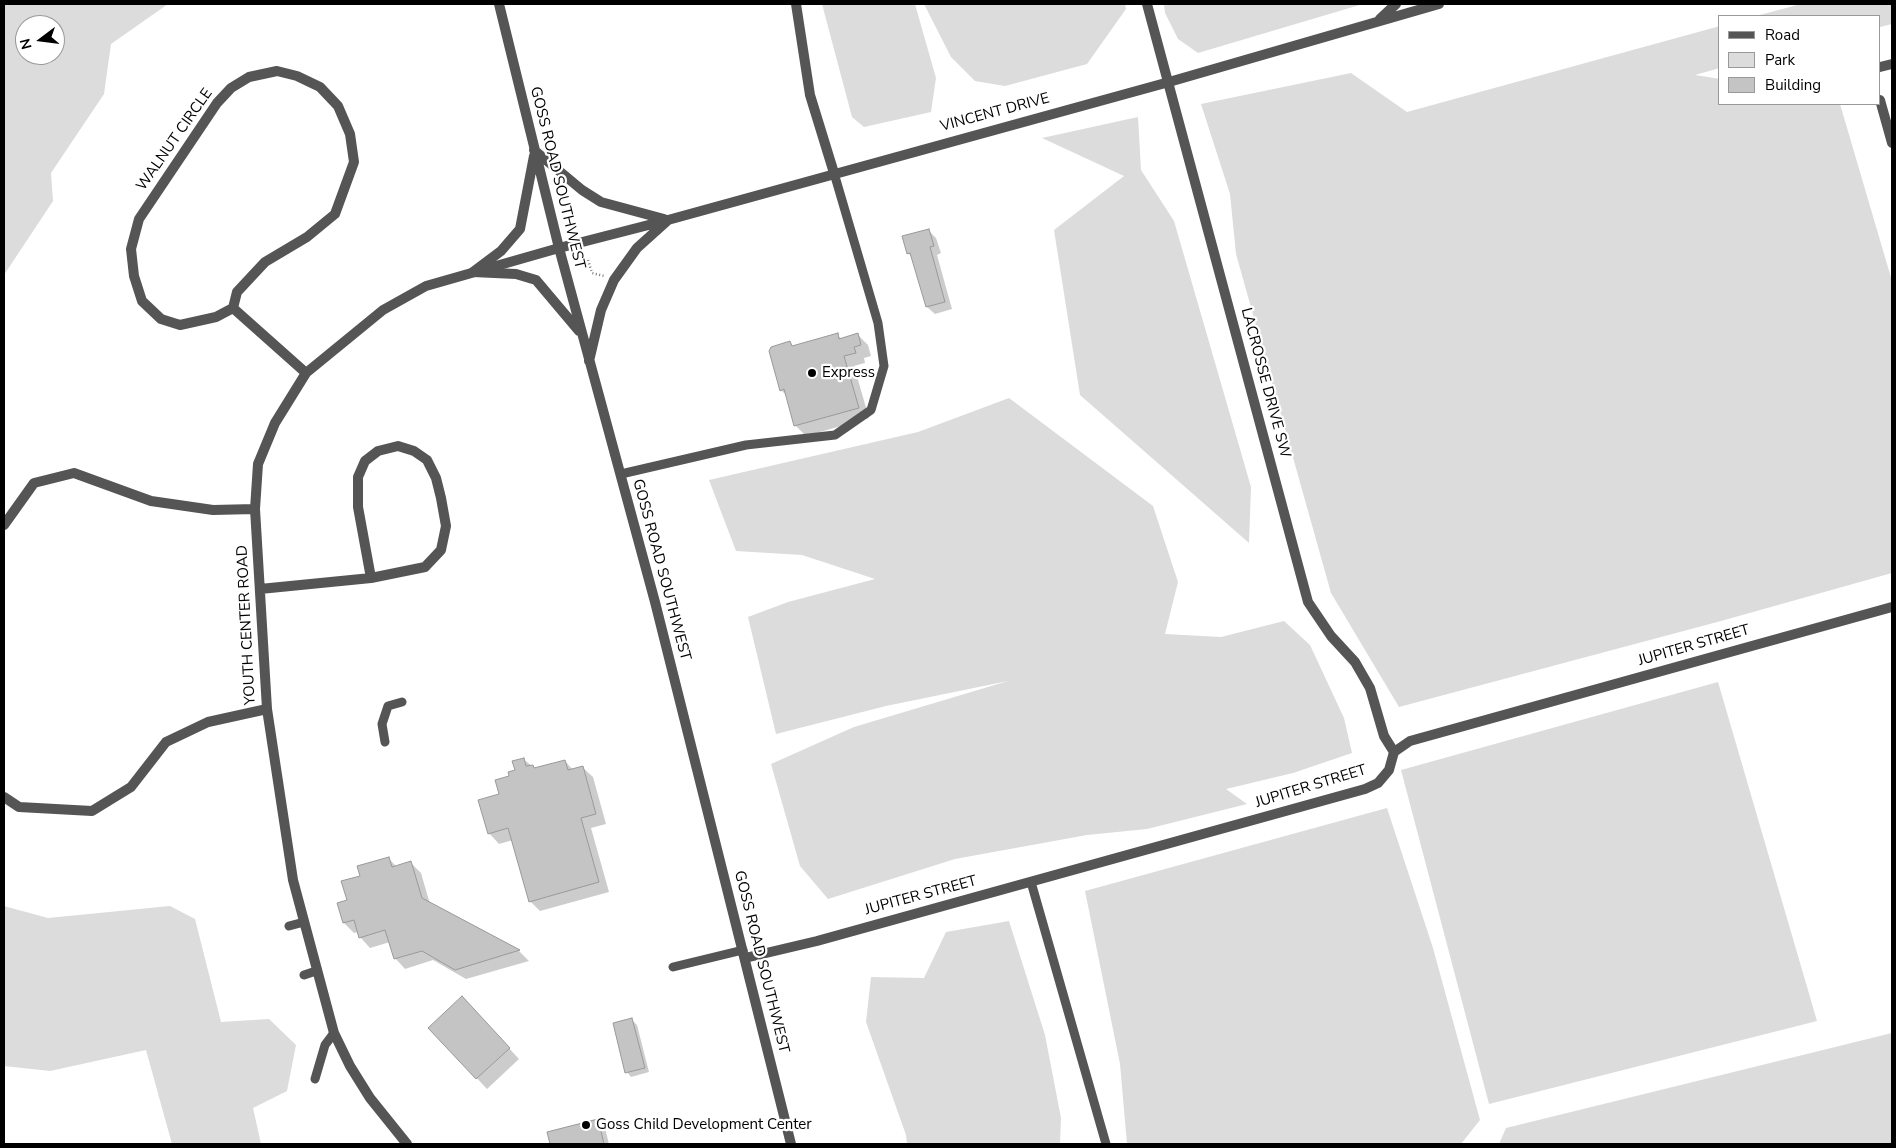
<!DOCTYPE html>
<html>
<head>
<meta charset="utf-8">
<style>
	body { margin:0 }
	#map { position:relative; width:1896px; height:1148px; overflow:hidden; background:#fff; font-family:"Nunito Sans",sans-serif }
	canvas { display:block }
	.frame { position:absolute; inset:0; border:5px solid #000; pointer-events:none }
	.legend { position:absolute; left:1718px; top:15px; width:162px; height:90px; box-sizing:border-box; background:#fff; border:1px solid #999; margin:0; padding:6px 9px; list-style:none; font-size:15px; color:#000 }
	.legend li { display:flex; align-items:center; gap:10px; height:25px }
	.legend b { width:25px; border:1px solid #999 }
	.north { position:absolute; left:15px; top:15px; width:50px; height:50px; box-sizing:border-box; background:#fff; border:1px solid #999; border-radius:50%; rotate:255deg; font-size:14px; font-weight:700; line-height:20px; text-align:center; color:#000 }
	.north::after { content:''; display:block; margin:auto; width:18px; height:22px; background:#000; clip-path:polygon(50% 0,100% 100%,50% 72%,0 100%) }
</style>
</head>
<body>
<div id="map">
<canvas width="1896" height="1148"></canvas>
<div class="frame"></div>
<ul class="legend">
<li><b style="height:6px;background:#555"></b>Road</li>
<li><b style="height:14px;background:#dcdcdc"></b>Park</li>
<li><b style="height:14px;background:#c4c4c4"></b>Building</li>
</ul>
<div class="north">N</div>
</div>
<script>
const c = document.querySelector('canvas').getContext('2d');
c.lineJoin = 'round';
function paint(path, color) {
  c.fillStyle = color;
  c.fill(path, 'evenodd');
}
function poly(rows) {
  const path = new Path2D();
  for (const r of rows) {
    path.moveTo(r[0], r[1]);
    for (let i = 2; i < r.length; i += 2) path.lineTo(r[i], r[i + 1]);
  }
  return path;
}
function stroke(path, color, width, dash) {
  c.strokeStyle = color;
  c.lineWidth = width;
  c.lineCap = dash ? 'butt' : 'round';
  c.setLineDash(dash || []);
  c.stroke(path);
}
function label(font, color, halo, rows, align = 'center') {
  c.font = font + ' "Nunito Sans",sans-serif';
  c.lineWidth = 4.5;
  c.setLineDash([]);
  c.textBaseline = 'middle';
  c.strokeStyle = halo;
  c.fillStyle = color;
  for (const [text, x, y, turn = 0] of rows) {
    c.save();
    c.translate(x, y);
    c.rotate((+turn || 0) * Math.PI / 180);
    c.textAlign = isNaN(turn) ? turn : align;
    if (halo) c.strokeText(text, 0, 0);
    c.fillText(text, 0, 0);
    c.restore();
  }
}
paint(poly([
	[4,4,168,4,111,44,104,94,51,173,53,201,4,275],
	[25,25,55,25,55,55,25,55],
	[822,4,915,4,936,78,931,112,864,127,852,117],
	[924,4,1125,4,1126,9,1087,64,1005,86,975,81,951,57],
	[1164,4,1363,4,1198,53,1178,39,1165,13],
	[1801,4,1892,4,1892,24,1880,27,1880,16,1756,16],
	[1720,26,1720,68,1695,75,1720,79,1720,104,1840,104,1892,281,1892,573,1721,621,1399,707,1331,593,1236,254,1230,194,1201,104,1351,73,1407,112],
	[1138,117,1141,170,1174,221,1251,487,1249,543,1080,395,1054,230,1124,176,1042,138],
	[1009,398,1153,506,1178,582,1165,634,1221,637,1284,621,1310,645,1344,718,1352,753,1293,773,1226,789,1247,804,1147,829,1087,835,955,859,828,899,800,866,771,764,854,727,1008,681,886,706,776,734,748,617,788,602,875,579,802,555,736,551,709,480,918,432],
	[1718,682,1817,1021,1489,1104,1401,770],
	[1387,808,1433,948,1480,1120,1461,1144,1127,1144,1120,1064,1085,891],
	[4,906,48,918,170,906,195,919,221,1022,269,1019,296,1045,287,1091,253,1108,261,1144,172,1144,146,1050,50,1071,4,1066],
	[1009,921,1045,1035,1061,1118,1060,1144,907,1144,906,1135,866,1022,871,977,924,978,946,932],
	[1892,1033,1892,1144,1499,1144,1506,1128]
]), '#dcdcdc');
paint(poly([
	[928,230,936,238,941,253,937,255,952,309,935,314,927,307,913,258,908,253],
	[837,335,842,339,858,335,868,345,871,356,864,358,865,363,854,366,869,418,806,436,795,425,787,396,781,390,790,343,794,347],
	[523,759,536,769,565,761,573,770,582,767,593,777,606,824,591,828,609,892,540,911,530,901,513,840,499,844,489,833,500,795],
	[388,858,397,867,411,863,421,873,430,904,519,951,529,961,466,979,433,960,405,969,395,958,390,942,370,948,360,937,358,932,354,933,344,923,348,901,362,877],
	[472,1008,519,1059,487,1089,430,1028],
	[632,1020,637,1025,649,1072,631,1077,627,1072],
	[597,1120,605,1128,609,1144,552,1144,549,1133]
]), '#0003');
const building = poly([
	[929,229,934,246,930,247,945,302,926,307,910,253,907,254,902,236,929,229],
	[838,333,839,339,858,333,861,345,854,347,856,353,844,356,859,408,794,426,784,389,780,391,769,351,771,347,790,341,792,346,838,333],
	[524,758,526,766,533,765,534,768,565,760,568,770,583,766,596,814,581,818,599,882,529,902,508,828,488,834,478,800,499,794,495,780,509,776,508,772,515,770,512,761,524,758],
	[389,857,392,867,411,861,422,898,520,950,455,970,422,951,394,959,385,930,359,938,354,920,343,923,337,903,347,900,341,881,360,876,357,866,389,857],
	[462,996,510,1048,476,1079,428,1028,462,996],
	[632,1018,645,1068,625,1073,613,1023,632,1018],
	[598,1119,604,1144,550,1144,547,1132,598,1119]
]);
paint(building, '#c4c4c4');
stroke(building, '#999', 1);
stroke(poly([
	[588,260,592,273,604,276]
]), '#777', 2.5, [1, 2.5]);
stroke(poly([
	[621,474,746,445,835,435,871,410,884,366,878,323,834,173],
	[385,742,382,724,388,706,402,702],
	[1031,882,1106,1144],
	[289,926,304,922],
	[673,967,743,950],
	[304,975,316,971],
	[315,1079,325,1045,334,1033]
]), '#555', 9);
stroke(poly([
	[796,4,810,95,834,173],
	[1147,4,1308,602,1331,636,1355,662,1370,688,1384,736,1394,752],
	[1880,67,1892,64],
	[277,71,297,76,320,87,338,106,350,134,354,162,335,214,307,237,265,262,237,292,233,308,216,317,180,325,161,319,142,301,134,276,131,249,139,219,217,103,231,88,249,77,277,71],
	[1880,100,1892,143],
	[233,308,306,373],
	[4,525,34,483,74,473,151,501,213,510,255,509],
	[260,589,371,578,425,567,441,550,446,526,441,498,436,478,427,460,414,451,398,446,378,451,365,461,358,477,358,507,371,578],
	[4,797,19,807,92,811,131,787,166,742,208,722,267,709],
	[745,958,817,941,1365,789,1378,783,1389,770,1394,752,1410,741,1892,607],
	[407,1144,370,1098,350,1066,334,1033,293,880,267,709,255,509,258,464,275,423,306,373,383,310,426,286,559,248]
]), '#555', 10);
stroke(poly([
	[499,4,559,248,655,602,791,1144],
	[1380,19,1396,4],
	[534,150,582,190,601,202,664,219],
	[559,248,668,220,1169,82,1439,4],
	[473,272,501,251,520,229,534,156],
	[473,272,516,274,536,280,579,331],
	[589,361,601,310,614,280,637,248,667,221]
]), '#555', 10);
for (const [x, y, r, color] of [
	[812,373,5,"#000"],
	[586,1125,5,"#000"]
]) {
  const dot = new Path2D();
  dot.arc(x, y, r, 0, 2 * Math.PI);
  c.fillStyle = color;
  c.fill(dot);
  stroke(dot, '#fff', 2);
}
label('15px', '#000', '#fff', [
	["VINCENT DRIVE",995,113,-15],
	["WALNUT CIRCLE",175,140,-55],
	["GOSS ROAD SOUTHWEST",557,178,76],
	["LACROSSE DRIVE SW",1265,383,75],
	["GOSS ROAD SOUTHWEST",661,570,75],
	["YOUTH CENTER ROAD",247,625,-93],
	["JUPITER STREET",1694,646,-16],
	["JUPITER STREET",1311,787,-17],
	["JUPITER STREET",921,896,-15],
	["GOSS ROAD SOUTHWEST",761,962,76]
]);
label('15px', '#000', '#fff', [
	["Express",822,373],
	["Goss Child Development Center",596,1125]
], 'left');
</script>
</body>
</html>
